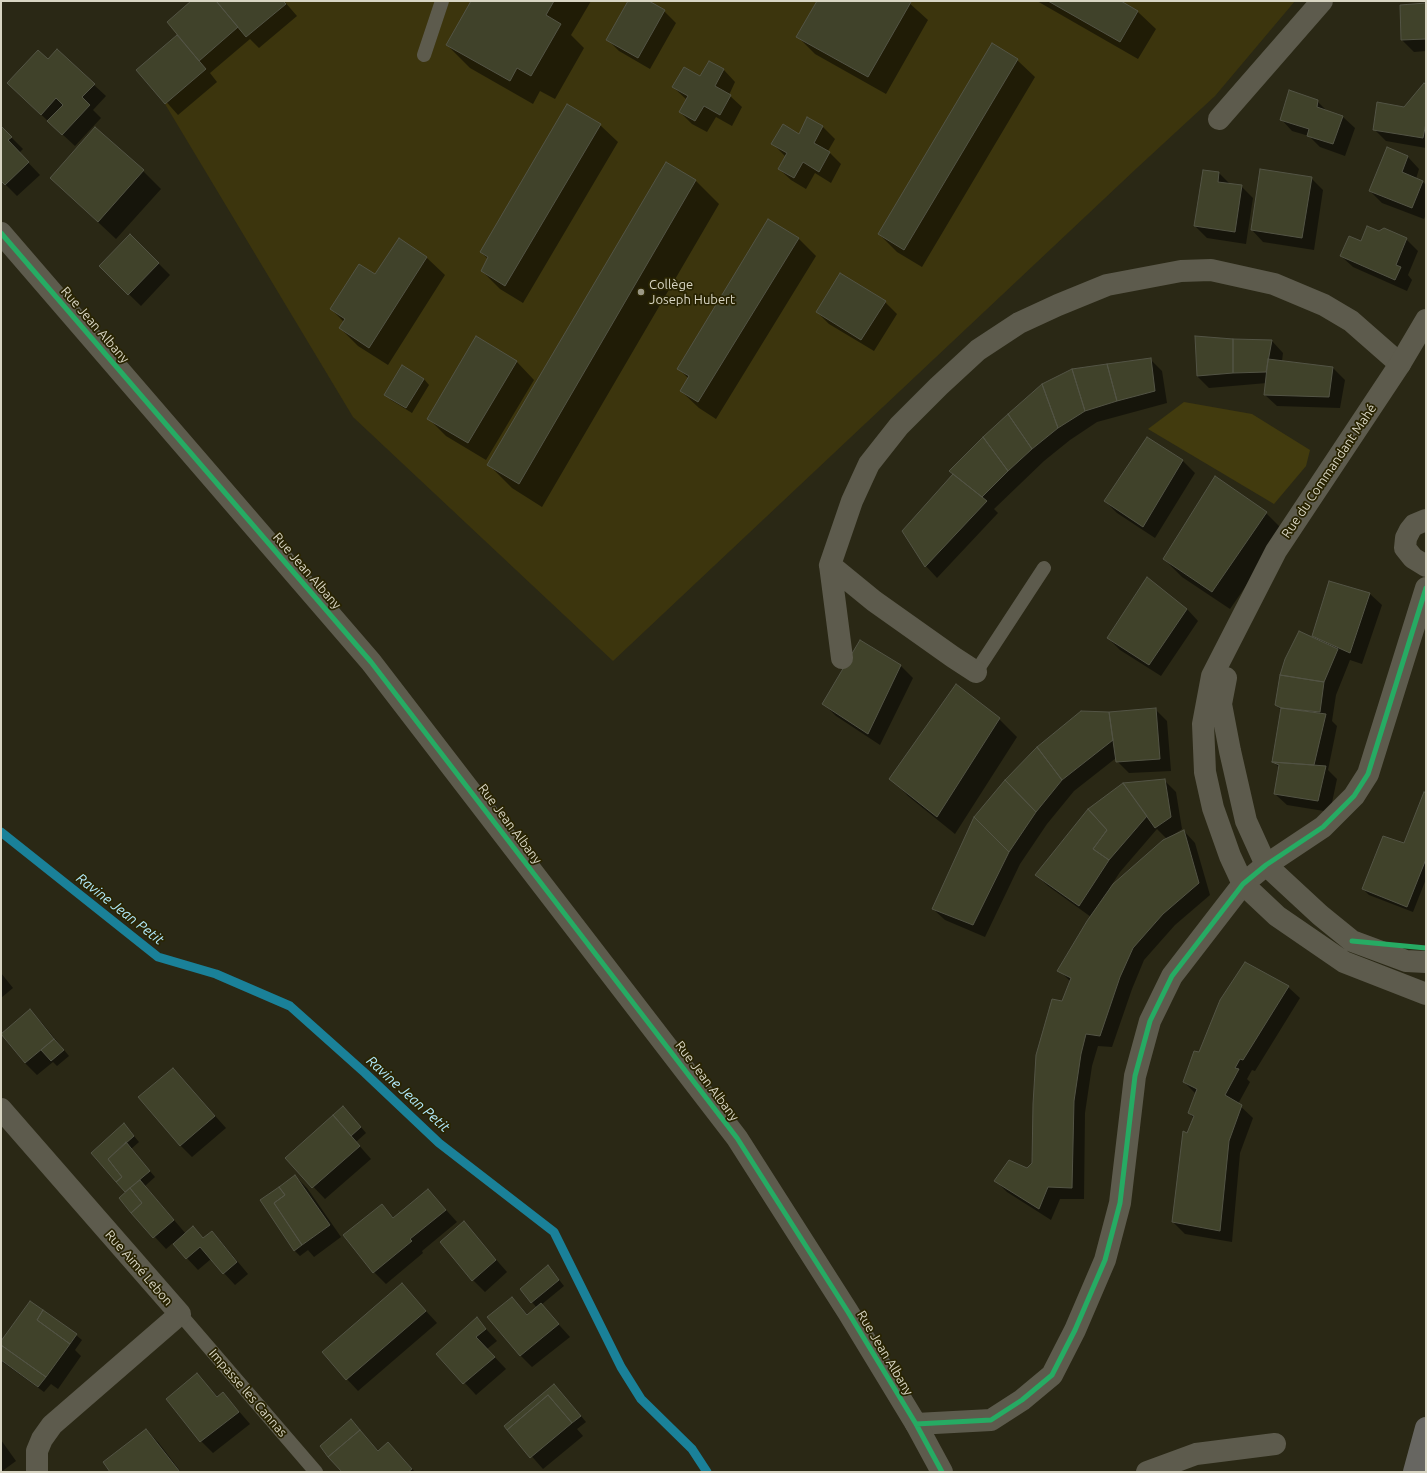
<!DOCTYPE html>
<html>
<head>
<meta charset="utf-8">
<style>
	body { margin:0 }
	#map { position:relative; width:1427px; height:1473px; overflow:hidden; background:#2a2815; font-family:Ubuntu,sans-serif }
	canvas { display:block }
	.frame { position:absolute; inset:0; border:2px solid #d8d5c3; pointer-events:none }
</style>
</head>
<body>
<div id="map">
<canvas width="1427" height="1473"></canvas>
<div class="frame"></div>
</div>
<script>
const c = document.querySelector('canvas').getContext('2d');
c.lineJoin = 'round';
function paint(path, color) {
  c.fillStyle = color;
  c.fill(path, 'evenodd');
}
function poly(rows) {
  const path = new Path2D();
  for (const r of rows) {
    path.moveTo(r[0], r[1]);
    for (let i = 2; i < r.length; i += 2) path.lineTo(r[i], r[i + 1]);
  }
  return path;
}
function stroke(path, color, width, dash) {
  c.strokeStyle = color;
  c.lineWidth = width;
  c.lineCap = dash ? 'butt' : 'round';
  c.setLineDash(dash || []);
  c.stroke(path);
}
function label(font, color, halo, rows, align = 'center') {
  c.font = font + ' Ubuntu,sans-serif';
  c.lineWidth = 3.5;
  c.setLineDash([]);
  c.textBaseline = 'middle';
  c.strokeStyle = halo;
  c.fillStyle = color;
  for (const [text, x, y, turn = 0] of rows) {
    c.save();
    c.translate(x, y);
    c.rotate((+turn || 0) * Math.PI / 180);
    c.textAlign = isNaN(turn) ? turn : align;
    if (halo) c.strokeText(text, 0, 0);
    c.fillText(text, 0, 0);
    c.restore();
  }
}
paint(poly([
	[191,1,1295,1,1215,96,1138,167,613,661,353,417,165,104,177,35,167,22]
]), '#3c350d');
paint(poly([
	[1184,402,1252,414,1310,450,1306,466,1274,504,1148,429]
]), '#423b0e');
paint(poly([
	[193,1,217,1,218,2,219,1,284,1,297,16,259,48,250,39,210,73,217,82,178,115,138,70,179,35],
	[472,1,591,1,571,35,584,48,555,99,540,91,533,104,470,68,447,45],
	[629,1,647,1,664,11,676,23,650,69,619,51,607,39],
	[818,1,907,1,928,20,886,94,815,54,798,37],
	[1037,1,1119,1,1138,12,1156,29,1138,59],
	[1426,4,1426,51,1414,52,1402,40],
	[1017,60,1035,77,922,267,897,252,879,234],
	[49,61,94,85,106,96,93,110,101,118,75,146,20,95],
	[709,62,724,70,735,82,729,95,742,107,732,126,716,117,707,132,692,124,680,112,687,100,673,87,700,78],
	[1426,87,1426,148,1386,141,1374,129,1405,108],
	[1317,101,1328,112,1343,117,1355,128,1345,156,1320,147,1309,136,1292,131,1281,119],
	[808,119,823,127,835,139,828,151,841,164,831,183,815,173,806,189,791,180,779,169,786,157,773,144,799,135],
	[600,125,618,142,523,303,500,289,482,271,488,259,481,252],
	[1,127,23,149,19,153,40,175,17,196,1,180],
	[1387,149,1408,157,1419,169,1416,179,1422,181,1426,185,1426,214,1424,219,1382,203,1370,191],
	[666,163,696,181,719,204,542,507,512,488,489,465],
	[143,171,161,189,116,239,51,178],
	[1204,171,1219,173,1230,184,1241,186,1253,198,1246,244,1207,238,1195,226],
	[1261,171,1311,178,1323,190,1314,250,1263,242,1252,230],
	[1379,232,1406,239,1418,251,1408,275,1412,280,1407,291,1353,267,1341,256],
	[130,235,170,275,141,306,100,266],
	[798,238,816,256,716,419,699,408,681,391,689,379,679,369],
	[399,239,427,258,445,275,388,365,358,346,340,328,344,322,331,309,375,276],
	[885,302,897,314,874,351,829,324,817,312],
	[476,338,517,362,534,380,486,460,446,436,428,418],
	[1272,341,1283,353,1282,361,1333,368,1345,380,1340,408,1277,406,1265,395,1267,383,1209,388,1197,376],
	[1150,359,1162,371,1167,403,1097,422,1070,440,1044,461,994,509,998,513,937,578,926,566,954,474],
	[424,379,429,385,412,413,391,400,386,394],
	[1148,439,1183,461,1195,473,1155,538,1117,513,1105,501],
	[1216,477,1266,513,1284,531,1230,609,1182,577,1164,559],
	[1329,582,1370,594,1382,605,1362,664,1350,660,1336,695,1332,721,1337,726,1328,770,1337,779,1330,812,1287,805,1275,794,1280,769,1273,761,1282,711,1276,705,1313,638],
	[1187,609,1198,621,1161,676,1120,650,1108,638],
	[860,642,901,666,913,678,880,745,836,716,824,704],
	[1155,709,1167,721,1171,771,1129,773,1117,761,1116,758,1074,791,1047,824,1020,864,985,937,945,920,933,909,1109,713],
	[999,719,1017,737,955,834,908,796,891,778],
	[1164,780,1176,792,1182,829,1173,835,1174,836,1184,831,1195,843,1210,895,1175,925,1144,960,1132,989,1112,1047,1098,1046,1092,1066,1085,1113,1084,1199,1060,1199,1051,1220,1007,1192,996,1181,1027,1169,1033,1164,1063,1002,1071,982,1059,970,1091,917,1048,886,1036,875],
	[1157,829,1167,839,1111,890,1109,889,1120,872],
	[1426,794,1426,879,1413,912,1369,895,1363,889,1404,845],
	[1,973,13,988,1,998],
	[1288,987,1300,998,1255,1071,1252,1070,1247,1079,1250,1082,1238,1104,1253,1118,1240,1153,1232,1242,1185,1234,1173,1222,1187,1134,1194,1118,1189,1113,1196,1094,1184,1082,1200,1053],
	[30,1011,42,1023,69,1056,57,1066,53,1062,37,1075,25,1063,2,1034],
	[173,1069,226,1128,192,1157,180,1145],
	[349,1113,366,1133,356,1142,371,1159,325,1199,286,1158],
	[124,1124,139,1142,131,1149,155,1177,145,1186,186,1234,204,1239,212,1232,223,1244,248,1274,235,1285,211,1259,198,1270,173,1243,166,1249,132,1212,127,1193,92,1153],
	[295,1176,307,1188,341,1237,314,1257,308,1250,300,1256,295,1251,262,1200],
	[428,1190,457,1222,422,1251,423,1253,386,1284,374,1272,382,1205,394,1218],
	[464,1223,507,1272,485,1292,473,1280],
	[553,1272,564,1286,541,1305,570,1337,532,1367,520,1355,512,1298,528,1315,537,1308,521,1289],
	[402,1285,437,1323,358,1391,347,1379],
	[477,1319,497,1341,487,1349,506,1369,476,1395,438,1354],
	[76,1335,82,1340,75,1350,81,1356,58,1389,51,1384,44,1392,1,1361,1,1343],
	[197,1375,218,1397,223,1393,250,1424,213,1453,201,1441],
	[560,1391,586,1422,577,1429,583,1436,543,1469,505,1426],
	[146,1430,158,1442,181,1472,111,1472],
	[366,1437,379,1451,388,1443,415,1472,343,1472],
	[1,1440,16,1461,1,1472]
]), '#0007');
stroke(poly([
	[1,832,158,957,216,974,290,1006,365,1073,439,1143,554,1232,621,1367,641,1399,692,1449,707,1472]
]), '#1a8199', 9);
const building = poly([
	[191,1,216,1,238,27,199,61,167,22,191,1],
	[218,1,283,1,286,4,246,37,217,2,218,1],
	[471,1,554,1,546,15,561,24,531,76,517,68,510,81,446,45,471,1],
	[628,1,649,1,665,10,638,58,606,40,628,1],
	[817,1,909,1,911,2,868,77,796,37,817,1],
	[1048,1,1121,1,1138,11,1120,42,1048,1],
	[1426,3,1426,39,1401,40,1400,5,1426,3],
	[177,35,206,69,165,104,136,70,177,35],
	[992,43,1018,59,904,250,878,234,992,43],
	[57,49,95,84,82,97,90,105,62,135,47,121,63,105,56,98,41,115,7,83,38,50,48,59,57,49],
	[709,61,724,69,715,86,731,95,720,115,704,106,695,121,679,112,688,96,672,87,684,67,700,76,709,61],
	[1424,83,1426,85,1426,123,1423,138,1373,130,1377,102,1404,107,1424,83],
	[1289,90,1318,100,1317,107,1343,116,1333,144,1307,136,1309,129,1280,120,1289,90],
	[567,104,601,124,505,286,481,271,488,257,480,252,567,104],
	[807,117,823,126,814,143,830,152,819,172,803,162,794,178,778,169,787,153,771,144,783,124,799,134,807,117],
	[1,126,12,137,8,140,29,162,5,185,1,181,1,126],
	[95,127,144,170,98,222,50,178,95,127],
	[1387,147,1408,156,1402,172,1423,181,1412,208,1369,191,1387,147],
	[666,162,696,180,519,484,487,465,666,162],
	[1260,169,1312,177,1302,238,1251,230,1260,169],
	[1203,170,1219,172,1218,182,1242,185,1235,232,1194,226,1203,170],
	[768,219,799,238,698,402,680,391,689,376,677,369,768,219],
	[1367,226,1379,231,1384,228,1407,238,1396,265,1401,267,1395,280,1340,256,1349,236,1361,241,1367,226],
	[130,234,159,263,128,295,99,266,130,234],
	[399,238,427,257,369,348,339,328,345,319,330,309,359,264,375,274,399,238],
	[840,273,886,301,861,340,816,312,840,273],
	[476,336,517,361,468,443,427,419,476,336],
	[1195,336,1233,339,1233,373,1197,376,1195,336],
	[1233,339,1272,340,1266,372,1233,373,1233,339],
	[1151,358,1155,391,1117,401,1107,364,1151,358],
	[1268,359,1333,367,1329,397,1264,395,1268,359],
	[1107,364,1117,401,1085,411,1072,369,1107,364],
	[402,365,424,379,406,408,384,395,402,365],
	[1072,369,1085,411,1058,428,1042,384,1072,369],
	[1042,384,1058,428,1032,449,1008,414,1042,384],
	[1008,414,1032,449,1008,471,983,437,1008,414],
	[983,437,1008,471,982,497,949,471,983,437],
	[1147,437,1183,460,1143,527,1104,501,1147,437],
	[953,474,987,501,925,567,902,531,953,474],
	[1215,476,1267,512,1212,592,1163,559,1215,476],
	[1147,577,1187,609,1149,665,1107,638,1147,577],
	[1329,581,1370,593,1350,653,1312,636,1329,581],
	[1299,631,1338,649,1324,682,1280,675,1285,659,1299,631],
	[860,640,901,665,868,734,822,704,860,640],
	[1280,675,1324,682,1320,712,1281,708,1275,705,1280,675],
	[956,684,1000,718,937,817,889,779,956,684],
	[1156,708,1160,759,1116,762,1109,712,1156,708],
	[1281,708,1326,714,1314,765,1272,762,1281,708],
	[1081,711,1109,712,1113,740,1062,780,1037,747,1081,711],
	[1037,747,1062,780,1036,812,1005,780,1037,747],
	[1272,762,1326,766,1318,801,1274,794,1279,765,1272,762],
	[1165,779,1171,817,1155,828,1123,783,1165,779],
	[1005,780,1036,812,1009,852,974,817,1005,780],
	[1123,783,1147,816,1109,860,1093,849,1107,830,1088,809,1123,783],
	[1424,792,1426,793,1426,859,1407,907,1362,889,1383,836,1404,843,1424,792],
	[1088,809,1107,830,1093,849,1109,860,1079,906,1035,875,1088,809],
	[974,817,1009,852,973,925,932,909,974,817],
	[1184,830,1199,883,1163,914,1133,948,1120,977,1100,1036,1086,1034,1081,1054,1074,1101,1072,1188,1048,1187,1039,1209,994,1181,1009,1160,1027,1168,1032,1163,1033,1104,1036,1055,1052,999,1062,1001,1071,978,1057,971,1087,921,1113,884,1163,840,1184,830],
	[1245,962,1289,986,1243,1060,1240,1059,1235,1068,1239,1069,1225,1095,1242,1105,1229,1141,1220,1231,1172,1222,1183,1131,1187,1133,1194,1116,1188,1113,1197,1089,1183,1082,1194,1051,1199,1052,1220,1000,1245,962],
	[30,1009,54,1039,25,1063,1,1034,30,1009],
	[54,1039,64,1050,51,1061,41,1050,54,1039],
	[173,1068,215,1116,180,1146,138,1097,173,1068],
	[343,1106,361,1127,351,1136,333,1115,343,1106],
	[333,1115,360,1146,312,1188,285,1158,333,1115],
	[124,1123,134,1136,108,1159,122,1177,116,1182,91,1153,124,1123],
	[126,1142,150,1171,125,1192,116,1182,122,1177,108,1159,126,1142],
	[295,1175,330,1225,302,1245,274,1203,285,1195,279,1187,295,1175],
	[140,1180,174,1220,153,1238,131,1213,142,1203,130,1188,140,1180],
	[279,1187,285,1195,274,1203,302,1245,294,1251,260,1200,279,1187],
	[130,1188,142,1203,131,1213,119,1198,130,1188],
	[428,1189,446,1210,410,1239,412,1241,373,1273,343,1235,382,1204,393,1218,428,1189],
	[464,1221,496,1260,472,1281,440,1242,464,1221],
	[193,1226,203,1238,212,1231,237,1262,223,1274,200,1247,186,1259,173,1244,193,1226],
	[548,1265,559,1280,531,1303,520,1289,548,1265],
	[402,1283,426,1311,346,1380,322,1352,402,1283],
	[512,1297,527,1315,541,1303,559,1324,520,1356,487,1317,512,1297],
	[30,1301,43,1310,37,1320,70,1344,46,1377,1,1345,1,1341,30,1301],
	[43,1310,77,1334,70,1344,37,1320,43,1310],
	[477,1317,486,1329,476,1337,495,1357,463,1384,436,1354,477,1317],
	[1,1345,46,1377,38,1387,1,1360,1,1345],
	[197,1373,217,1397,223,1392,239,1412,200,1442,166,1399,197,1373],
	[554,1384,581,1416,572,1423,548,1395,507,1430,504,1426,554,1384],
	[548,1395,572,1423,530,1458,507,1430,548,1395],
	[351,1419,360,1430,328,1457,320,1446,351,1419],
	[146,1429,180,1472,110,1472,103,1462,146,1429],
	[360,1430,378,1451,388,1442,412,1469,408,1472,342,1472,328,1457,360,1430]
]);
paint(building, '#40422a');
stroke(building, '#535445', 1);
stroke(poly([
	[424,55,442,1],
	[976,672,1044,568],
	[180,1314,316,1472]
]), '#5d5b4d', 14);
stroke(poly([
	[1219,119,1322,1],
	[1426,520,1414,525,1410,530,1406,538,1405,548,1413,558,1426,566],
	[830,565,842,658],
	[976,672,953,657,874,601,830,565,852,501,869,464,899,426,939,386,978,350,1019,323,1058,305,1107,285,1181,271,1211,270,1274,284,1324,305,1351,321,1400,364],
	[1,1109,180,1314,52,1425,42,1439,37,1451,37,1472],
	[916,1424,991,1420,1022,1400,1052,1375,1075,1330,1105,1260,1120,1203,1135,1076,1150,1021,1172,976,1243,884,1266,865,1323,827,1354,796,1368,774,1426,588],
	[1147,1472,1196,1454,1275,1444]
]), '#5d5b4d', 22);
stroke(poly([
	[1,233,371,662,737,1138,848,1312,916,1424,942,1472],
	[1426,320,1400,364,1276,551,1212,676,1203,724,1205,772,1213,808,1230,856,1243,884,1277,916,1344,962,1426,994],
	[1226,678,1221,704,1230,751,1246,821,1266,865,1320,915,1352,941,1406,961,1426,962]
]), '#5d5b4d', 22);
stroke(poly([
	[1414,1472,1426,1428]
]), '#676661', 22);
stroke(poly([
	[1,233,371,662,737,1138,848,1312,916,1424,942,1472],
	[1352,941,1426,948],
	[916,1424,991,1420,1022,1400,1052,1375,1075,1330,1105,1260,1120,1203,1135,1076,1150,1021,1172,976,1243,884,1266,865,1323,827,1354,796,1368,774,1426,588]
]), '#26ab63', 5);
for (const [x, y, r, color] of [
	[641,292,4,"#9b9886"]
]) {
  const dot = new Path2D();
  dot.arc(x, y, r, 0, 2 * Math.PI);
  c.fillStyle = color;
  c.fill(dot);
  stroke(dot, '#292402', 1.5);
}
label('13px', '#d8d5c3', '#292402', [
	["Collège",649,285],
	["Joseph Hubert",649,300]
], 'left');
label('13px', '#d8d5c3', '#292402', [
	["Rue Jean Albany",95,325,49],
	["Rue du Commandant Mahé",1329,471,-56],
	["Rue Jean Albany",307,571,49],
	["Rue Jean Albany",510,824,53],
	["Rue Jean Albany",707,1081,53],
	["Rue Aimé Lebon",139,1268,49],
	["Rue Jean Albany",885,1353,59],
	["Impasse les Cannas",248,1393,49]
]);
label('italic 14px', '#b2ebfd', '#292402', [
	["Ravine Jean Petit",120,909,38],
	["Ravine Jean Petit",408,1094,42]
]);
</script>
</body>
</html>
